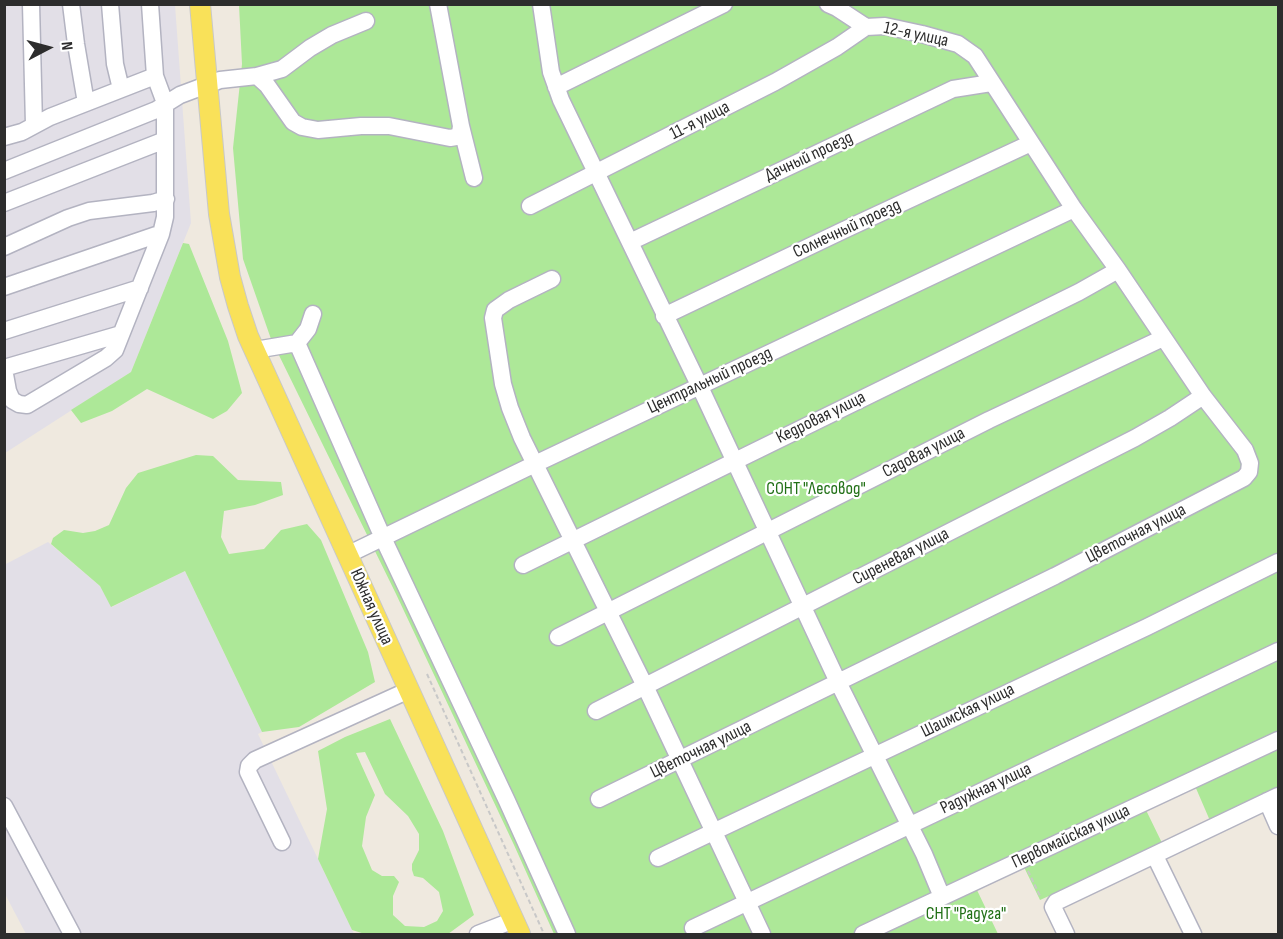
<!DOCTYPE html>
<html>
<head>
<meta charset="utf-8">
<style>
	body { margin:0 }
	#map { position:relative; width:1283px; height:939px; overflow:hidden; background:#efe9df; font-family:"Sofia Sans Condensed",sans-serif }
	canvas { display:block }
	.frame { position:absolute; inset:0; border:6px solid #2d2d2d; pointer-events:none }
	.north { position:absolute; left:18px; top:18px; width:60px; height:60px; -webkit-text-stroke:4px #fff; paint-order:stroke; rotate:84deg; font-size:16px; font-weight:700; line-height:24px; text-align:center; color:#2d2d2d }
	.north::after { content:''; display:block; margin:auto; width:21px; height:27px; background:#2d2d2d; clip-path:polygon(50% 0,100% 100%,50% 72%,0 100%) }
</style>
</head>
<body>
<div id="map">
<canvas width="1283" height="939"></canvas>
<div class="frame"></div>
<div class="north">N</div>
</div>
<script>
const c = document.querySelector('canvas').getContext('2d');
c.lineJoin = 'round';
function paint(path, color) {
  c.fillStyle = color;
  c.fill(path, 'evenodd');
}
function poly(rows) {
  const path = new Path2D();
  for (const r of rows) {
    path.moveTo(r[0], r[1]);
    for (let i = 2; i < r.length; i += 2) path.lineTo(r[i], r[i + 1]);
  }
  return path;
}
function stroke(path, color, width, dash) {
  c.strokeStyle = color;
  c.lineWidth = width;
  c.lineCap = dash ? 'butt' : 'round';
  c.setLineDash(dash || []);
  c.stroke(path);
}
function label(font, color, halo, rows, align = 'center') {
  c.font = font + ' "Sofia Sans Condensed",sans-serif';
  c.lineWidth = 4.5;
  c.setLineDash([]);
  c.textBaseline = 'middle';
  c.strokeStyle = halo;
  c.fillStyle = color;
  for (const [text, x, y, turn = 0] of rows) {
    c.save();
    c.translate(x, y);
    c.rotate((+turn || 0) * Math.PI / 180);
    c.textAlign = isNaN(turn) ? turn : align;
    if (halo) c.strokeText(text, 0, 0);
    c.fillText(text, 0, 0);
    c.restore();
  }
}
paint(poly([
	[5,5,175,5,191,223,131,372,5,453],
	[48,542,100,586,112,607,185,571,262,732,258,734,354,934,26,934,5,894,4,565]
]), '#e2dfe7');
paint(poly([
	[239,5,1278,5,1278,792,1211,823,1195,786,1145,808,1163,845,1040,900,1023,865,976,888,998,934,554,934,514,845,396,594,271,339,243,259,233,148,242,64],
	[183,243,189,244,228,341,242,393,227,411,213,419,147,389,112,411,81,423,71,410,131,372],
	[196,455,213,456,238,480,281,482,283,495,255,505,224,511,221,537,229,554,264,549,281,530,307,524,321,540,368,652,375,682,299,727,262,732,185,571,111,607,100,586,51,544,53,538,64,530,83,533,95,531,109,525,126,488,138,473],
	[390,719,443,831,474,915,448,934,365,934,352,930,318,859,327,809,318,751,345,737],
	[365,752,385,794,408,816,419,834,419,850,412,864,412,870,414,876,423,878,439,892,443,911,437,921,424,927,405,926,393,915,393,896,399,882,394,876,382,876,372,870,362,846,366,817,375,795,356,753]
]), '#ade898');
const minor = poly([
	[31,4,34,125],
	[71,4,76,44,86,103],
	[110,4,115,64,121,89],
	[150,4,155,76],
	[541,4,551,72,561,100,700,387,838,682,924,854,942,897],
	[257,76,267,85,293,122,302,127,318,130,361,126,389,126,450,138,456,137,460,133,461,126,438,4],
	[556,87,724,4],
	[461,126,474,178],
	[4,137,22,132,50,117,155,76,165,103,165,217,161,234,115,350,106,358,27,405,19,404,12,400,8,391,4,369],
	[4,171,156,110,180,95,220,80,257,76,282,69,310,48,332,35,366,21],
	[4,203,165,140],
	[530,206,775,82,837,47,866,27],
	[630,242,953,89,991,83],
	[4,247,68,218,89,211,153,203,166,199],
	[552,279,509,300,495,310,493,318,503,384,510,408,522,438,645,686,762,934],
	[4,287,156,235],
	[313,314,308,329,297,343,383,538,507,801,567,934],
	[664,316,844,230,1031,143],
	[4,331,140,288],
	[255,350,297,343],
	[4,368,121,334],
	[347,555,535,464,1074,209],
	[523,565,935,363,1079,292,1118,270],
	[558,637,989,420,1163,338],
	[596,711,1135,438,1170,418,1203,396],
	[599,799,1055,576,1244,478,1249,472,1250,463,1245,450,1203,396,1118,270,1074,209,975,56,958,44,922,34,885,26,866,27,837,8,828,4],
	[1267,801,1278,826],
	[4,806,72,934],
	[282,842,248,772,249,766,255,760,409,690],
	[1155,856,1193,934],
	[658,858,1147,627,1278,562],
	[693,928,1278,651],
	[478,934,514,920],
	[863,934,1278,740],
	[1066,934,1053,907,1056,902,1278,796]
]);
const major = poly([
	[200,4,219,214,230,277,238,306,248,336,520,934]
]);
stroke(minor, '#b3b3c1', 19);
stroke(major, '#c8c8c8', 22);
stroke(poly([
	[427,674,544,934],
	[1028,871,1041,898]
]), '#c8c8c8', 2, [4.5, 3]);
stroke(minor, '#fff', 16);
stroke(major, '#f9e159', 20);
label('18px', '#2d2d2d', '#fff', [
	["12-я улица",916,35,12],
	["11-я улица",700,121,-27],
	["Дачный проезд",809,157,-25],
	["Солнечный проезд",847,229,-25],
	["Центральный проезд",710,381,-25],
	["Кедровая улица",821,418,-26],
	["Садовая улица",924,453,-27],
	["Цветочная улица",1136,534,-27],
	["Сиреневая улица",901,557,-27],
	["Южная улица",371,607,66],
	["Шаимская улица",968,711,-26],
	["Цветочная улица",701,750,-26],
	["Радужная улица",986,789,-25],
	["Первомайская улица",1071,837,-25]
]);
label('18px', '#217016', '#fff', [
	["СОНТ \"Лесовод\"",816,489],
	["СНТ \"Радуга\"",966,914]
]);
</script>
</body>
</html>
